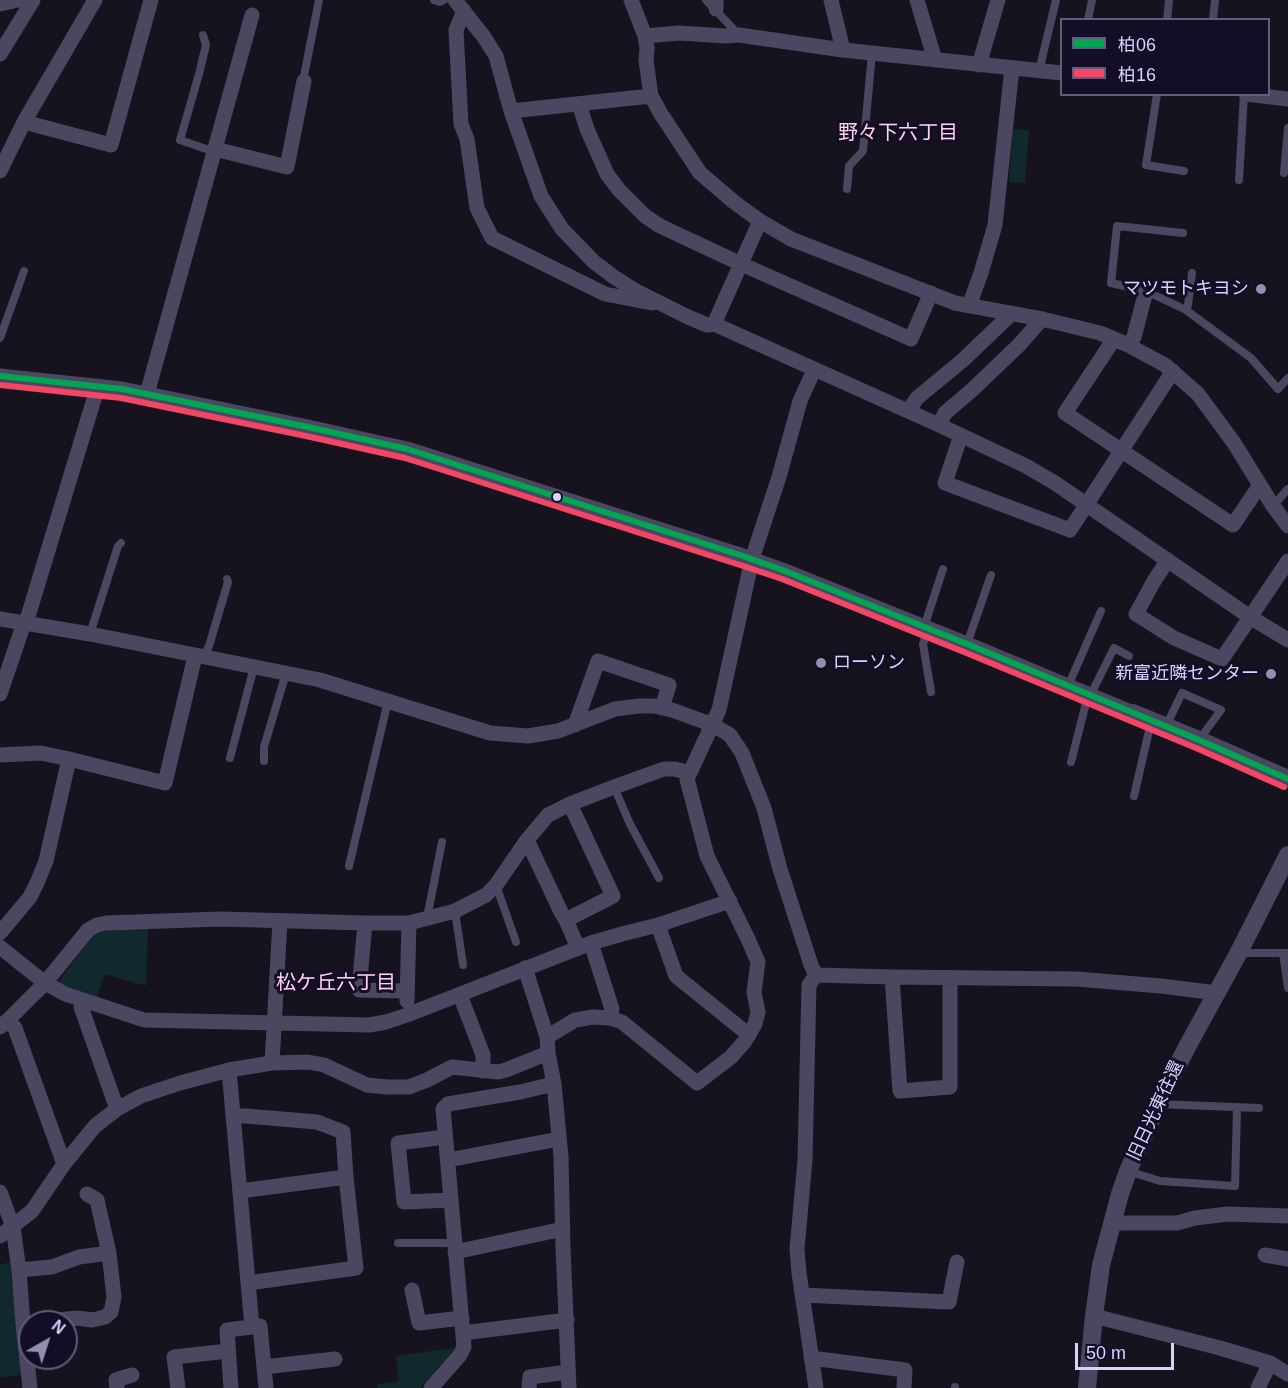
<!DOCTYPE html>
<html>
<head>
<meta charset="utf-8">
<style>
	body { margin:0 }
	#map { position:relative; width:1288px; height:1388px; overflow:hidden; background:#16131f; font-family:Helvetica,"Noto Sans JP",sans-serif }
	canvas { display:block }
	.legend { position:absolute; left:1060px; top:18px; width:210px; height:78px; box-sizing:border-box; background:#130d25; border:2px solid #635b7c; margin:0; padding:8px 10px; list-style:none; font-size:18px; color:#dad1ff }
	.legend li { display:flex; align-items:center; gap:12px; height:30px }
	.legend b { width:30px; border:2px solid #635b7c }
	.north { position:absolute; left:18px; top:1310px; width:60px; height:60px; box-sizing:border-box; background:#130d25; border:2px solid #635b7c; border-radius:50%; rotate:39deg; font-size:16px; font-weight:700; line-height:24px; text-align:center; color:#dad1ff }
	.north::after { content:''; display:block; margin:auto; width:21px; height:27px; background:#958eb1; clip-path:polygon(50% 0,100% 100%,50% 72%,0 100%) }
	.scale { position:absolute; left:1075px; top:1343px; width:99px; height:27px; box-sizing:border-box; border:3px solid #dad1ff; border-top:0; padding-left:8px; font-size:18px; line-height:21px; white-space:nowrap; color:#dad1ff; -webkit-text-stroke:4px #130d25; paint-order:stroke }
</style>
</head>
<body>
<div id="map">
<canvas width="1288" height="1388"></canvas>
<ul class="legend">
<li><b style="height:8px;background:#00a651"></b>柏06</li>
<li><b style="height:8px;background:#f34667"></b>柏16</li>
</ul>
<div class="north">N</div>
<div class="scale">50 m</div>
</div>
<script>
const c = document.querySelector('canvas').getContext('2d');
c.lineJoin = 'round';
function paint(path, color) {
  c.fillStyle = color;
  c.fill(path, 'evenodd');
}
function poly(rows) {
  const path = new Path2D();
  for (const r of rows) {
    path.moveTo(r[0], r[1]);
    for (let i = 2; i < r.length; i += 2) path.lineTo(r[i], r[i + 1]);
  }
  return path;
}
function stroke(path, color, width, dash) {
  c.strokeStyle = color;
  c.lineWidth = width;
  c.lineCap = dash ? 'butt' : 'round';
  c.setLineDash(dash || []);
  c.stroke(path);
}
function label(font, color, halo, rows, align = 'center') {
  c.font = font + ' Helvetica,"Noto Sans JP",sans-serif';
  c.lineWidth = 6;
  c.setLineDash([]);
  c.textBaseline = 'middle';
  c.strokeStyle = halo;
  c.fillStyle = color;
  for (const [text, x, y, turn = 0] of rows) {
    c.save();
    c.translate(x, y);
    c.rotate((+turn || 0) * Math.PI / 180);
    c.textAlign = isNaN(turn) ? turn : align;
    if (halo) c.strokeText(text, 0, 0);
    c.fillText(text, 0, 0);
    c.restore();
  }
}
paint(poly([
	[1013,129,1029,130,1025,183,1009,182],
	[113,929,148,929,146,986,105,974,97,997,60,986,59,981,94,934],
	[13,1261,18,1318,15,1318,22,1375,0,1377,0,1265],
	[453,1348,454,1350,420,1388,378,1388,377,1384,399,1381,396,1356]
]), '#11292d');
stroke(poly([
	[434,0,440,2,444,0],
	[706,0,739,35],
	[1088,20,1092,0],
	[1167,20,1169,0],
	[1213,20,1215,0],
	[203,35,206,45,199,74,180,140,215,152],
	[1039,71,1056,0],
	[304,81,303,81,319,0],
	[1157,94,1146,165,1184,171],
	[1284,173,1288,128],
	[1239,180,1244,94],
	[847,189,849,166,863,151,872,53],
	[1183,233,1117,226,1111,283,1146,291,1186,310,1251,358,1278,389,1288,378],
	[1186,310,1188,305,1192,273],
	[0,338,24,271],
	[1273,506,1288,489],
	[924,627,943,569],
	[928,629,923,644,931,692],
	[90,634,118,546,121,543],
	[967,644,991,575],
	[203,657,209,646,228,582,227,579],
	[1068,686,1101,611],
	[1090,696,1114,648,1129,656],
	[1166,726,1182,693,1221,710,1199,740],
	[230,758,254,667],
	[264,761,264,747,286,673],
	[1071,762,1088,695],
	[614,787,630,824,659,878],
	[1134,796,1151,722],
	[349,866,388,701],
	[496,885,516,942],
	[455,911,463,965],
	[427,918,442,842],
	[1240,953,1288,953],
	[1283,953,1288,988],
	[1159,1104,1259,1108],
	[1128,1171,1160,1181,1235,1186,1237,1108],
	[398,1243,454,1243],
	[955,1388,955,1387]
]), '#4b4760', 8);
stroke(poly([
	[455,0,484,37,496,56,511,111,541,196,562,229,594,262,614,277,636,291,688,317,707,325,714,324,939,425,1026,466,1055,483,1250,617,1288,640],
	[631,0,645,36,647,48,646,60,651,96,661,114,700,173,734,202,760,221,791,239,955,303,1042,319,1100,333,1128,345,1165,365,1198,394,1234,443,1273,506,1288,526],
	[831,0,843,50],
	[917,0,935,60],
	[0,4,18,0],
	[716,9,716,0],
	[464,11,456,30,461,124,467,139,477,208,492,238,605,294,652,303],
	[645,36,679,33,726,36,739,35,843,50,1062,73],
	[0,54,33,0],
	[979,65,998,0],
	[1246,94,1288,99],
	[579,104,587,129,607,174,619,190,645,216,660,226,741,264,911,339,931,293],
	[511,111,651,96],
	[24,122,111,145,151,0],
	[215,149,287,167,304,81],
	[0,171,24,122,95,0],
	[969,306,981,273,995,225,1012,68],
	[714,324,760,221],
	[1114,339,1065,413,1233,525,1260,485],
	[1128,345,1134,337,1146,291],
	[0,376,122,389,147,394,308,427,407,449,743,556,785,571,967,644,1133,713],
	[147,394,252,15],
	[908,411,917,398,963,360,1011,314],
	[939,425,945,413,972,390,1019,345,1042,319],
	[961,435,945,483,1070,530,1173,371],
	[1168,560,1154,581,1136,614,1174,638,1222,659,1288,561],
	[0,619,90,634,320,680,490,733,528,736,558,731,615,709,639,706,654,706,672,710,713,725,730,735,742,753,764,808,780,869,811,965,816,975,809,985,805,1160,797,1249,799,1273,816,1388],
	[26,623,98,386],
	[0,694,24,623],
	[575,725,598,661,669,685,662,708],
	[0,755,41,753,69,759,165,783,195,656],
	[527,840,561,912,566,920,578,948],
	[566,920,613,896,570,804],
	[365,923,359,990,407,991],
	[658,925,676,976,749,1035],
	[0,933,30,897,37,883,46,861,69,759],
	[591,943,612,1009,610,1018],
	[0,947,45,983,65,994,144,1020,369,1025,386,1022,407,1015,591,943,622,934,658,925,730,901],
	[816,975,892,977,1077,979,1161,986,1217,993],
	[892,977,900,1091,950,1087,950,978],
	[460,995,483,1055,483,1071],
	[83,1001,81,1007,117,1109],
	[407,1001,409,923],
	[7,1021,15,1028,64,1164],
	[0,1027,7,1021,45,983,88,930,97,925,106,923,221,919,365,923,409,923,455,911,486,895,496,885,527,840,548,815,570,804,614,787,664,769,675,769,689,773],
	[547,1037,575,1020,593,1017,610,1018,622,1022,697,1083,731,1057,745,1041,755,1024,758,1012,754,992,758,962,748,939,707,856,687,779,719,710,752,559,779,477,800,401,814,370],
	[548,1053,554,1084,561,1157,563,1247,569,1388],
	[272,1063,280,921],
	[229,1070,252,1327],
	[233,1116,246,1116,317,1122,343,1132,346,1177,240,1191],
	[445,1137,398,1143,404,1202,450,1200],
	[448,1160,559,1139],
	[0,1192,13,1227,19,1270,23,1324,30,1388],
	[1111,1223,1177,1223,1195,1218,1228,1214,1288,1216],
	[0,1236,32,1211,64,1164,95,1126,117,1109,141,1096,180,1083,229,1070,272,1063,308,1062,324,1065,367,1085,387,1087,409,1087,427,1080,452,1067,498,1072,506,1070,548,1053,547,1037,525,968],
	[455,1252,563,1229],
	[1265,1255,1288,1259],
	[19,1270,52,1267,79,1257,109,1253],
	[248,1283,356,1268,346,1177],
	[412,1290,419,1323,462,1318],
	[803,1295,949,1302,957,1262],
	[1094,1316,1220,1348,1270,1363,1288,1374],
	[39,1322,77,1318,92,1320,105,1317,111,1312,114,1297,109,1253,97,1200,87,1194],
	[463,1333,567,1320],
	[811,1358,905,1370,904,1388],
	[264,1367,335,1359],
	[117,1388,116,1380,132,1375],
	[178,1388,174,1357,228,1351],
	[231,1388,227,1330,260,1326,266,1388],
	[431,1388,460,1355,464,1347,443,1109,448,1104,520,1092,554,1084],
	[529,1388,530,1377,568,1372],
	[1258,1388,1270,1363]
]), '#4b4760', 15);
stroke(poly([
	[1133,713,1199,740,1288,779],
	[1087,1388,1094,1316,1101,1265,1120,1194,1128,1171,1158,1104,1187,1047,1239,952,1288,855]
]), '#4b4760', 18);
stroke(poly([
	[0,376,122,389,308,427,407,449,743,556,785,571,967,644,1199,740,1288,779]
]), '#00a651', 6);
stroke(poly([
	[0,385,121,398,306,436,405,458,740,565,782,579,964,652,1196,748,1284,787]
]), '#f34667', 6);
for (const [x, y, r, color] of [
	[1261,289,6,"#958eb1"],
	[557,497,5,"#dad1ff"],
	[821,663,6,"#958eb1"],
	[1271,674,6,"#958eb1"]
]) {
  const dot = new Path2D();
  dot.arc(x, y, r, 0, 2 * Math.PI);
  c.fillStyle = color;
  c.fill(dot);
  stroke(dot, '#130d25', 2);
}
label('18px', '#dad1ff', '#130d25', [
	["マツモトキヨシ",1249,289],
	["ローソン",833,663,"left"],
	["新富近隣センター",1259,674]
], 'right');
label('18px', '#dad1ff', '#130d25', [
	["旧日光東往還",1156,1111,-65]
]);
label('20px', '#ffd3eb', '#130d25', [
	["野々下六丁目",898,133],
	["松ケ丘六丁目",336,983]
]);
</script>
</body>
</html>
